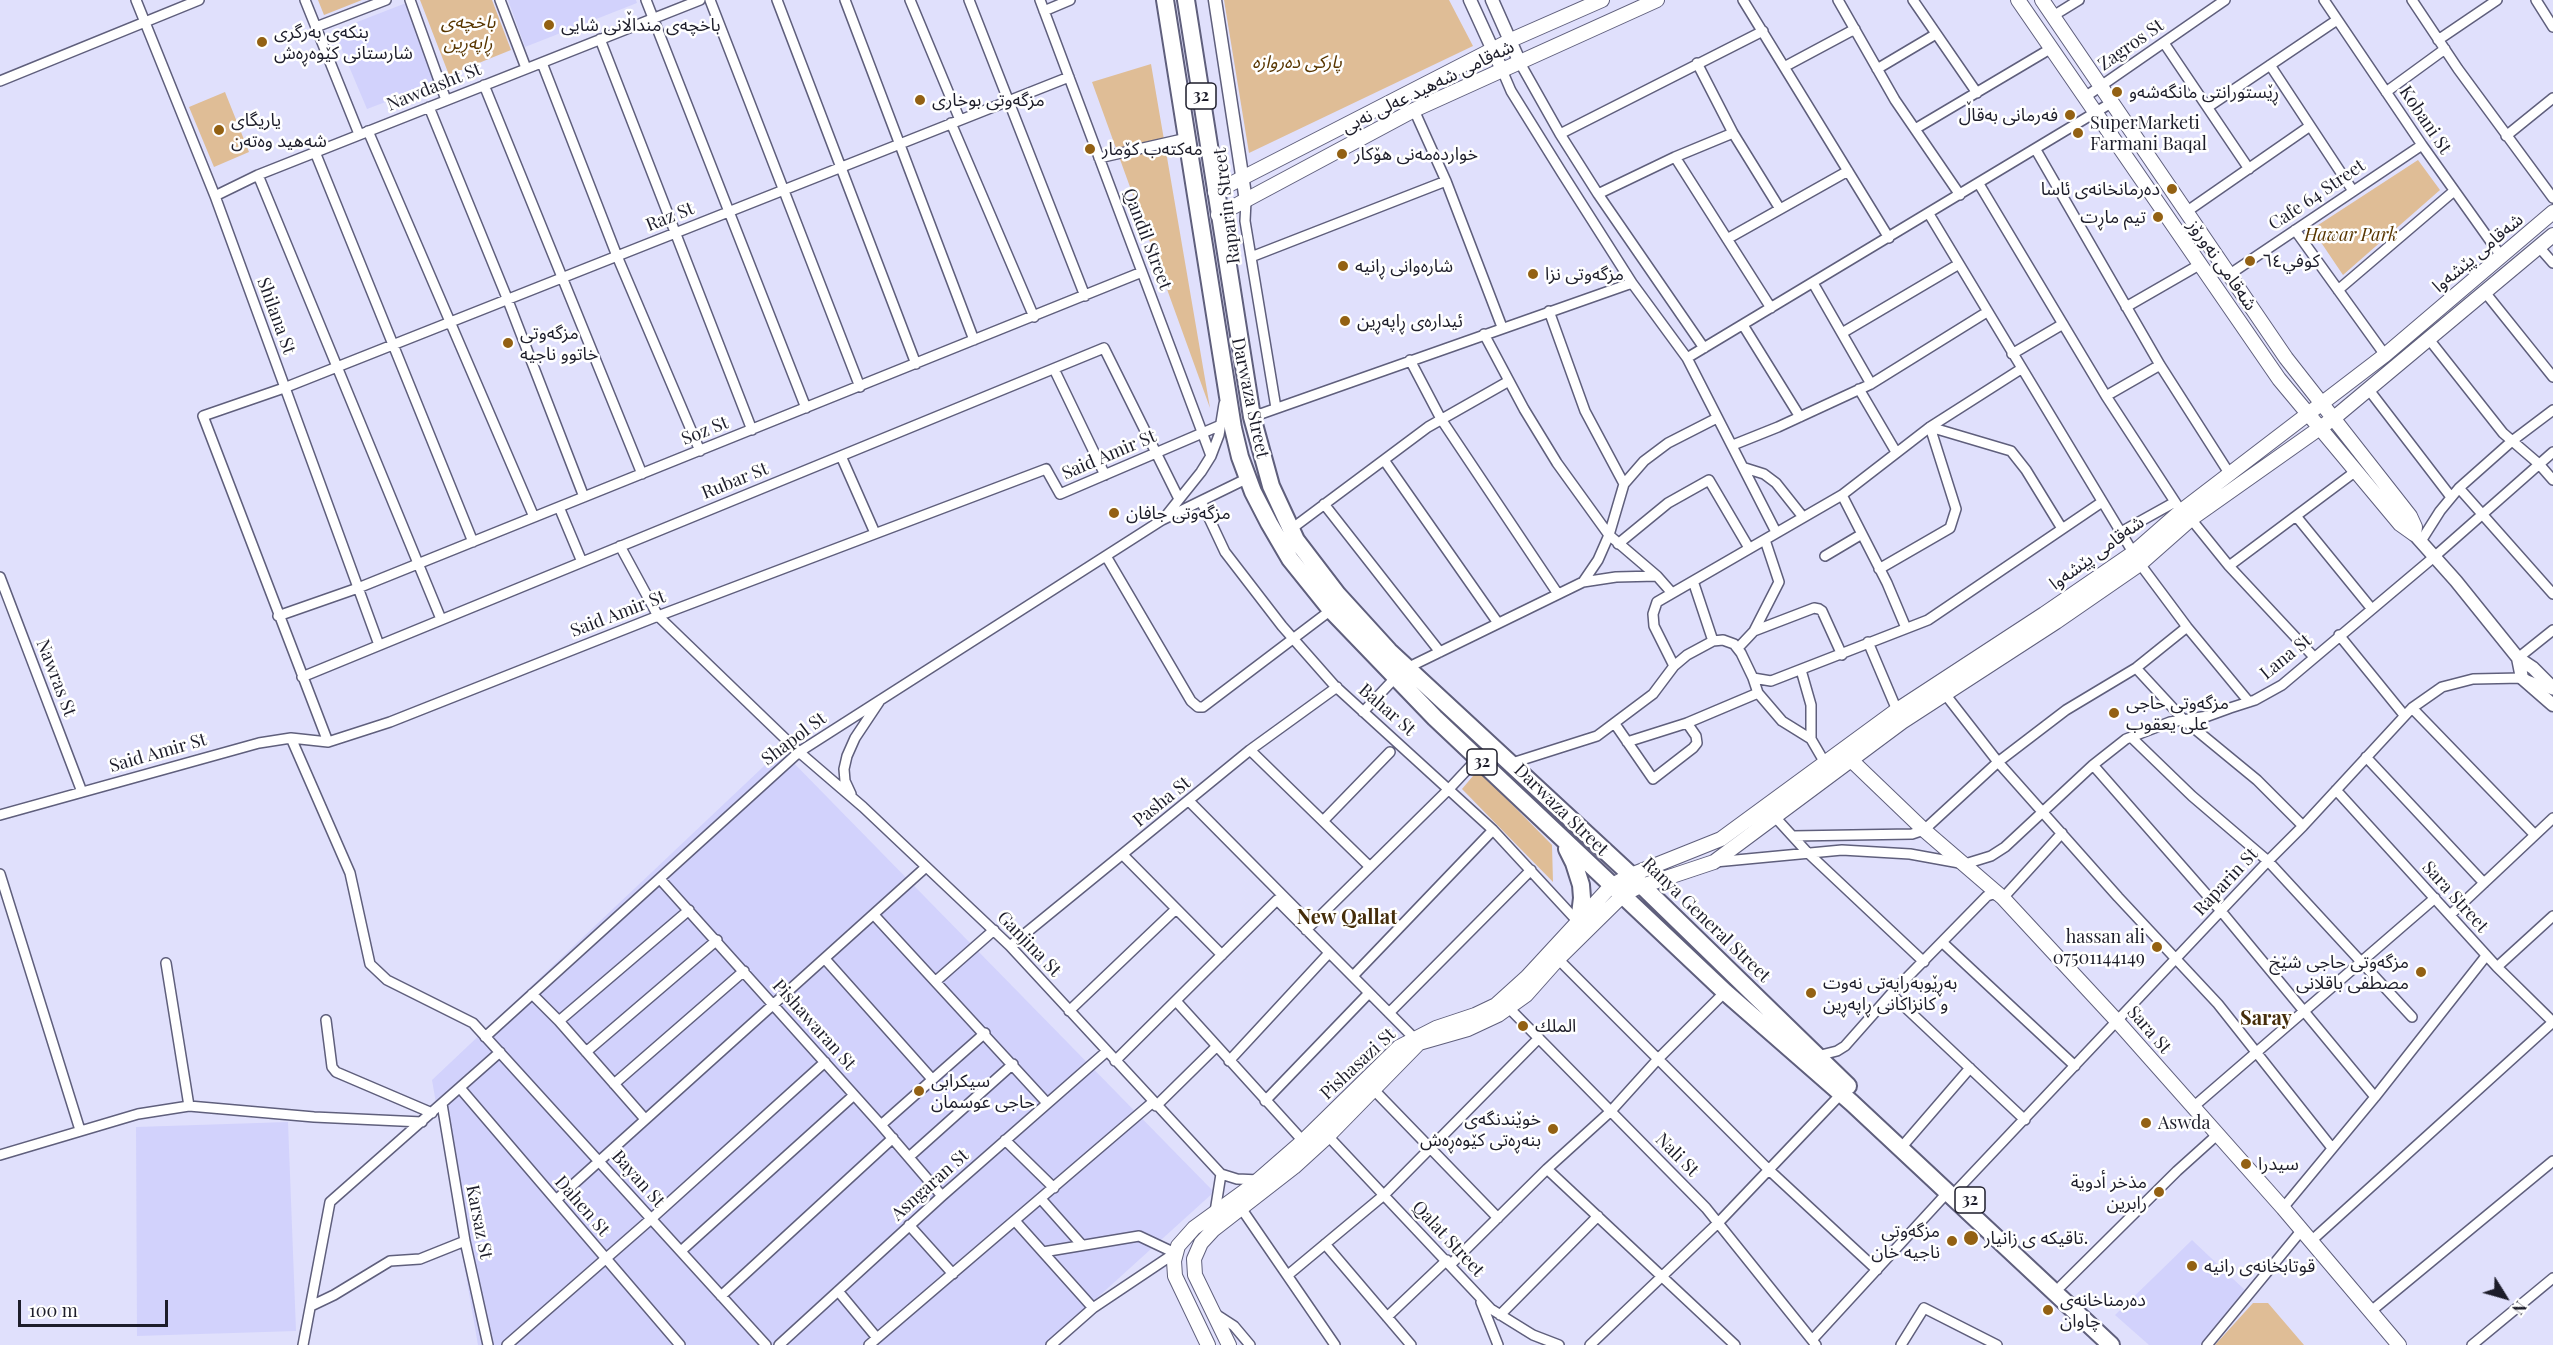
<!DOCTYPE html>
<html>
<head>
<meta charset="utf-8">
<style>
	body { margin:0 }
	#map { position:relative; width:2553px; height:1345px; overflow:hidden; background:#e0e0fc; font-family:"Playfair Display",serif }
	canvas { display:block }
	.north { position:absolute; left:2475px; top:1267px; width:60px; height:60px; -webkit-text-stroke:4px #fff; paint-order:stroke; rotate:127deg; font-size:16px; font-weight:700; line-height:24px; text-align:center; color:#1d1d2a }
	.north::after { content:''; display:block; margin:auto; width:21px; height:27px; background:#1d1d2a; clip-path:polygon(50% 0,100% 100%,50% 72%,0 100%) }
	.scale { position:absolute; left:18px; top:1300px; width:150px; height:27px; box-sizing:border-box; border:3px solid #1d1d2a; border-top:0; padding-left:8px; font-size:18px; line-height:21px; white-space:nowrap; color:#1d1d2a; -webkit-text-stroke:4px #fff; paint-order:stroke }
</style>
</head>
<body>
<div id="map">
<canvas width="2553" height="1345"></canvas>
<div class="north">N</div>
<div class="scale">100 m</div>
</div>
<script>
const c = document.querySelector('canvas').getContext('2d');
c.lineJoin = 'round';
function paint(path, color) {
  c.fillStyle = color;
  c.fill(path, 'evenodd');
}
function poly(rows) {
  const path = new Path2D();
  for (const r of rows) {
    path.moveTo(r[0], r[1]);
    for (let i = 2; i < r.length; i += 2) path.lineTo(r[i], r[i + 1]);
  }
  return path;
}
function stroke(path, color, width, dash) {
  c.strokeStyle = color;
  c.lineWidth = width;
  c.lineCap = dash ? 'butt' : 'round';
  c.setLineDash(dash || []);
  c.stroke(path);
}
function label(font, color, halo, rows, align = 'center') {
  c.font = font + ' "Playfair Display","Noto Sans Arabic",serif';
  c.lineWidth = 5;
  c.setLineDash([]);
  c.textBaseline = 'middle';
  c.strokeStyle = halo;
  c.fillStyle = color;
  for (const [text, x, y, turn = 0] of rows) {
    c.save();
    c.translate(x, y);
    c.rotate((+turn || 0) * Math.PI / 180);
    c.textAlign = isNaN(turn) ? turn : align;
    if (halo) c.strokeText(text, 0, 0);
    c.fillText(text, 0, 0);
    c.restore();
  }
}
paint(poly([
	[508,0,636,0,637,3,525,47],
	[406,3,436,83,367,109,334,31],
	[781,750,1214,1192,1045,1345,478,1345,432,1080],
	[288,1122,296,1331,137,1336,136,1127],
	[2192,1240,2247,1292,2200,1345,2149,1345,2115,1315]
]), '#d2d2fc');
paint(poly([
	[318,0,362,0,324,15],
	[420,0,492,0,511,50,449,75],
	[1224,0,1449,0,1473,46,1249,153],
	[1151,64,1210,408,1092,82],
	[225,92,249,152,214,167,189,107],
	[2418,160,2440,190,2343,275,2312,229],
	[1478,770,1552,845,1553,882,1462,789],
	[2253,1303,2268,1303,2304,1345,2215,1345]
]), '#dfbd96');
const minor = poly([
	[136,0,215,196,379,645],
	[305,0,359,134],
	[410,0,446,100],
	[500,0,526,68],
	[646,0,806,408],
	[710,0,860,387],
	[777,0,916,364],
	[845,0,974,340],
	[910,0,960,120],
	[969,0,1085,296],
	[1040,0,1211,456],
	[1743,0,1889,238],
	[1838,0,1895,100,1960,195],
	[1913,0,1977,93],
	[2324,0,2422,145,2501,256],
	[2412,0,2458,69,2553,198],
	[2536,0,2553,27],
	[1044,11,1070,0],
	[2053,16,2079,0],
	[316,27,386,0],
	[600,39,752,430],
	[2438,40,2497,0],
	[2164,43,2249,169],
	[542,63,617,256,700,451],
	[1520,63,1560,134,1598,194,1704,348],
	[1697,63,1733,133,1780,209],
	[2270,65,2353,191],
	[1784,67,1855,29],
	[1877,69,1936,34],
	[1502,70,1511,91,1562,173,1632,283,1687,358,1776,532],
	[0,81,199,0],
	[484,85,642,474],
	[2386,92,2445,49],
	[2085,97,2225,0],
	[429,107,507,298,584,497],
	[2208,107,2337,20],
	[1414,110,1446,181,1502,327],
	[951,123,1034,317],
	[1915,129,2050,49],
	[368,131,534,517],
	[1560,134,1763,31],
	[2506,136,2553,98],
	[2036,150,2160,365,2229,473],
	[315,152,473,542],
	[1675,157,1771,308],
	[1099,158,1187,138],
	[258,175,441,619],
	[1979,184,2106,396,2181,511],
	[1598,194,1675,157,1733,133],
	[215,196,258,175,700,0],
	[1246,201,1245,221,1276,408],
	[2186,212,2310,126],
	[1929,214,2140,564,2187,627,2249,702],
	[2295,230,2385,355],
	[1727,239,1848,171],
	[2539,247,2553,263],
	[1251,257,1446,181],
	[2230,274,2422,145],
	[1813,283,1871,384],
	[2338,290,2454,191],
	[2484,291,2553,377],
	[2126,307,2199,265],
	[1549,311,1585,411,1624,484],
	[1743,325,1800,417],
	[1842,333,1959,264],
	[1484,334,1524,409,1557,463,1609,535,1657,576,1672,593],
	[2428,338,2503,433,2539,464,2553,480],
	[2012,354,2063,324],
	[1687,358,2111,103],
	[1410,360,1441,419,1558,594],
	[1054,369,1105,475],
	[1859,389,1896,452],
	[2369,390,2451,497],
	[2106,396,2160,365],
	[1252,417,1632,283],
	[1930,427,2011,451,2026,470,2061,527],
	[1733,445,1778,427,1871,384,1987,312],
	[841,456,875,533],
	[1384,460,1498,623],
	[1745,468,1764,474,1776,483,1803,517],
	[2459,488,2553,594],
	[1842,495,1887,583,1906,628],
	[1201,501,1225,552,1282,626,1334,685,1493,830,1579,923],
	[1324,504,1440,652],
	[559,507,582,562],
	[2296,516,2371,608],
	[1165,517,1201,472,1211,456,1219,435,1224,404],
	[2191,519,2229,566,2314,657],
	[1290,530,1428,427,1509,381],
	[2121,532,2175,502],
	[2421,541,2440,511,2459,488,2512,441,2553,410],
	[1618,544,1668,503,1709,480,1749,548],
	[620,546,658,616,799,752,863,807,1010,946,1221,1174,1237,1179,1259,1180],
	[1106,556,1191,701,1198,707,1203,707,1331,610],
	[1825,556,1862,534],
	[2229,566,2356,471],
	[1879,569,1950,528,1956,509,1930,427],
	[0,577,82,792],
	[1693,581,1713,641],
	[1583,582,1616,577,1657,576],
	[278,616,358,588,1142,272],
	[1754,631,1814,608,1819,609,1822,611,1842,655],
	[2339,635,2404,715],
	[1868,642,1899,715],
	[1738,648,1754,631,1779,582,1765,540],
	[2518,658,2553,630],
	[1674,666,1654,626,1653,614,1657,602,1842,495,1930,427,2021,369],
	[1407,668,1583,582,1598,560,1609,535,1624,484,1644,461,1668,443,1717,418],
	[2136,668,2184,720,2257,780,2303,826],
	[1801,670,1811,705,1811,739,1825,763],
	[302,677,1104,348,1179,499],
	[1753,678,1758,693,1782,721,1811,739],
	[1945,694,1998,762,2118,897,2218,1004,2332,1148],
	[2412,708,2535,835],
	[1363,712,1395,678],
	[1615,724,1653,779,1693,748,1697,743,1696,736,1687,723],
	[2131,737,2192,796,2268,861,2412,1017],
	[291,738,350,873,370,964,387,980,473,1023,766,1345],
	[328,742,203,416,284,388,1069,77],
	[1627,742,1687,723,1758,693],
	[1250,750,1369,866],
	[2366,757,2484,883],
	[1509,764,1597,736,1653,694,1674,666,1687,655,1713,641,1723,640,1734,644,1741,653,1753,678,1771,681,1928,620,2102,502],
	[2093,765,2221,911,2375,1097],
	[851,794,845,781,844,769,847,756,855,738,879,702],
	[1189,801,1311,924],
	[0,815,259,743,291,738,328,742,390,722,658,616,1046,469,1060,494,1221,425],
	[1775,817,1807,852,1924,962],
	[1323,821,1390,752],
	[1793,836,1912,834,1924,830,1998,762,2066,710,2136,668,2187,627],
	[1123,855,1222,955],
	[1715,862,1842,850,1910,854,1965,864,1991,856,2005,847,2093,765,2126,739,2170,722,2208,716,2230,708,2255,700,2282,685,2434,557,2553,452],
	[0,874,80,1130],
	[660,879,881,1125,942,1196],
	[874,915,1047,1103],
	[2450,915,2553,818],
	[1306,930,1449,789,1478,758],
	[1943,943,2075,1066],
	[1010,946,1250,750,1337,687],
	[825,959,932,1079],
	[1558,959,1769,1170,1877,1270],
	[166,963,189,1106],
	[2497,967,2553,916],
	[1353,976,1493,830],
	[936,981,994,930],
	[532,994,559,1021,645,1119],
	[1891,994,2025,1120],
	[1176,1001,1303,1141],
	[1506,1005,1706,1208,1816,1345],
	[1069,1011,1176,909],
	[1389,1013,1531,870],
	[326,1020,332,1067,336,1072,432,1113],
	[559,1021,689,910],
	[485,1037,799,752,1162,520,1248,478],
	[586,1052,717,940],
	[1817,1056,1837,1051,1845,1046,1891,994,1987,896,1993,894,2003,898,2062,833],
	[1115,1061,1277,900,1417,1041],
	[1229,1061,1329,953],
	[614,1084,744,971],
	[460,1088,680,1345],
	[1374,1090,1498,1218],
	[1265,1101,1369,993],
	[442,1104,465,1241,488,1345],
	[1156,1106,1216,1047],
	[2192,1108,2435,898],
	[881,1125,985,1033],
	[1328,1136,1491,1309,1533,1335,1559,1345],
	[1005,1140,1054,1188],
	[1900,1149,1970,1068],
	[0,1155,138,1114,189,1106,314,1117,422,1122],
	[909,1157,1013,1064],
	[1547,1169,1735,1345],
	[1958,1189,2268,861,2303,826,2412,708,2442,687,2473,679,2522,678,2553,690],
	[1041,1199,1081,1244],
	[556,1200,926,867],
	[1241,1208,1335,1345],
	[2283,1208,2375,1097,2486,956],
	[1215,1212,1221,1174],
	[1016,1222,1093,1308],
	[909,1225,953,1274],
	[2310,1242,2553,1022,2497,967,2336,790],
	[1325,1244,1411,1345],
	[681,1251,854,1095],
	[1043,1252,1139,1236,1175,1253],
	[1451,1264,1547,1169,1611,1111,1658,1059,1725,992],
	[1288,1275,1384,1195,1539,1038],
	[2061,1286,2177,1171,2217,1135],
	[838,1291,877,1338],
	[721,1296,893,1138],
	[1481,1302,1498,1345],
	[311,1306,334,1295,390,1261,420,1259,465,1241],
	[2370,1312,2553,1161],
	[1214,1313,1234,1326,1250,1345],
	[1500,1315,1598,1216],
	[1387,1317,1447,1260],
	[1812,1340,1947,1193],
	[303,1345,330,1202,500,1052],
	[507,1345,651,1219,825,1062],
	[779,1345,942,1196,1106,1052],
	[869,1345,1153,1102],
	[1051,1345,1093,1308,1175,1253],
	[1590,1345,1719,1222,1841,1094],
	[1901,1345,1924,1308,1997,1345],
	[2207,1345,2301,1231],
	[2472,1345,2553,1278]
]);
const tertiary = poly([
	[1215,0,1246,201],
	[1470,0,1502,70],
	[1492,0,1520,63],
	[2414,534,2456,581,2518,658,2533,668,2553,688],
	[2518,658,2522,678,2553,705]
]);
const secondary = poly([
	[2018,0,2279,379,2400,524,2414,534],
	[2042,0,2286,358,2410,516,2415,527,2414,534],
	[1215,192,1511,40,1602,0],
	[1218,215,1414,110,1657,0],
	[1851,760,1924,830,2003,898,2117,1021,2283,1208,2399,1345],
	[1208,1345,1175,1276,1174,1261,1178,1246,1194,1228,1249,1188,1303,1141,1399,1047,1436,1028,1475,1015,1496,1005,1527,977,1611,886,1631,875,1721,839,1897,710,2044,614,2133,553,2181,511,2385,355,2553,212],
	[1229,1345,1195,1275,1194,1259,1201,1243,1213,1230,1294,1167,1328,1136,1419,1043,1468,1029,1498,1015,1526,995,1558,959,1622,896,1636,888,1714,862,1902,722,2056,622,2140,564,2191,519,2334,418,2553,235]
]);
const trunk = poly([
	[1165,0,1233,428,1240,457,1253,492,1269,523,1290,559,1331,610,1435,718,1725,992,1852,1103,2111,1345],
	[1186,0,1252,417,1271,486,1296,540,1338,595,1389,651,1631,875,1848,1086],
	[1567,849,1574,863,1581,885,1582,898,1579,923]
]);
stroke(minor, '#5f5f7c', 12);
stroke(tertiary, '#5f5f7c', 15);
stroke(secondary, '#5f5f7c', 16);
stroke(trunk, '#5f5f7c', 20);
stroke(minor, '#fff', 9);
stroke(tertiary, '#fff', 12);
stroke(secondary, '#fff', 14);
stroke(trunk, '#fff', 16);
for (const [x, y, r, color] of [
	[549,25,6,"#936113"],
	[262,42,6,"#936113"],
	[2117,92,6,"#936113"],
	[920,100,6,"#936113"],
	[2070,115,6,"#936113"],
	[219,130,6,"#936113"],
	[2078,133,6,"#936113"],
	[1090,149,6,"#936113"],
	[1342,154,6,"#936113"],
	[2172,189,6,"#936113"],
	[2158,217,6,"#936113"],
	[2250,261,6,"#936113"],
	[1343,266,6,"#936113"],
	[1533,274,6,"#936113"],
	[1345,321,6,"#936113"],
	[508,343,6,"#936113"],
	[1114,513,6,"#936113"],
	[2114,713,6,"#936113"],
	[2157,947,6,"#936113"],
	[2421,972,6,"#936113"],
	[1811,993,6,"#936113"],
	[1523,1026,6,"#936113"],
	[919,1091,6,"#936113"],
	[2146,1123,6,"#936113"],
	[1553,1129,6,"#936113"],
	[2246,1164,6,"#936113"],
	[2159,1192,6,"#936113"],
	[1971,1238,8,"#936113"],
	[1952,1241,6,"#936113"],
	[2192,1266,6,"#936113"],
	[2048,1310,6,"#936113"]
]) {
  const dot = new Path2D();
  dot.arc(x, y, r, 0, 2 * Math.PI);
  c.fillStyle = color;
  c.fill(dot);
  stroke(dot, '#fff', 2);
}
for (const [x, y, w] of [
	[1201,96,30],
	[1482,762,30],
	[1970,1200,30]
]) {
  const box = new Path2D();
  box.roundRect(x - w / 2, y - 13, w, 26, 4.5);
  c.fillStyle = '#fff';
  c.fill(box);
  stroke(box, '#1d1d2a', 1.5);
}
label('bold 16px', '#1d1d2a', null, [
	["32",1201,96],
	["32",1482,762],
	["32",1970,1200]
]);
label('italic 18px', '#583600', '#fff', [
	["باخچەی",468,22],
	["ڕاپەڕین",468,43],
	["پارکی دەروازە",1297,62],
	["Hawar Park",2351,235]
]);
label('18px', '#1d1d2a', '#fff', [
	["باخچەی منداڵانی شایی",561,25],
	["بنکەی بەرگری",274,32],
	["شارستانی کێوەڕەش",274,53],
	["ڕێستورانتی مانگەشەو",2129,92],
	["مزگەوتی بوخاری",932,100],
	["فەرمانی بەقاڵ",2058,115,"right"],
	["یاریگای",231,120],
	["شەهید وەتەن",231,141],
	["SuperMarketi",2090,123],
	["Farmani Baqal",2090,144],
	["مەکتەب کۆمار",1102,149],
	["خواردەمەنی هۆکار",1354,154],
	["دەرمانخانەی ئاسا",2160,189,"right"],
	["تیم ماڕت",2146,217,"right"],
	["كوفي٦٤",2262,261],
	["شارەوانی ڕانیە",1355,266],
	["مزگەوتی نزا",1545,274],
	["ئیدارەی ڕاپەڕین",1357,321],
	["مزگەوتی",520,333],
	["خاتوو ناجیە",520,354],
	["مزگەوتی جافان",1126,513],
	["مزگەوتی حاجی",2126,703],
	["علی یعقوب",2126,724],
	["hassan ali",2145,937,"right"],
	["07501144149",2145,958,"right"],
	["مزگەوتی حاجی شێخ",2409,962,"right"],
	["مصطفی باقلانی",2409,983,"right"],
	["بەڕێوبەرایەتی نەوت",1823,983],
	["و کانزاکانی ڕاپەڕین",1823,1004],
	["الملك",1535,1026],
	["سیکرابی",931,1081],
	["حاجی عوسمان",931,1102],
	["خوێندنگەی",1541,1119,"right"],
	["بنەڕەتی کێوەڕەش",1541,1140,"right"],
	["Aswda",2158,1123],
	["سیدرا",2258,1164],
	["مذخر أدوية",2147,1182,"right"],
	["رابرين",2147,1203,"right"],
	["مزگەوتی",1940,1231,"right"],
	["ناجیە خان",1940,1252,"right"],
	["تاقيكه ى زانيار.",1984,1238],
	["قوتابخانەی رانیە",2204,1266],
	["دەرمناخانەی",2060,1300],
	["چاوان",2060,1321]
], 'left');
label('18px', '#1d1d2a', '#fff', [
	["Zagros St",2131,45,-35],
	["Nawdasht St",434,87,-22],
	["شەقامی شەهید عەلی نەبی",1428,87,-26],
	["Kobani St",2425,120,56],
	["Cafe 64 Street",2317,195,-34],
	["Raparin Street",1227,206,-97],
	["Raz St",670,217,-22],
	["Qandil Street",1147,239,69],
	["شەقامی پێشەوا",2478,253,-40],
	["شەقامی نەورۆز",2222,265,55],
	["Shilana St",276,316,70],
	["Darwaza Street",1250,398,78],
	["Soz St",705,431,-22],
	["Said Amir St",1109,455,-23],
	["Rubar St",735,481,-22],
	["شەقامی پێشەوا",2097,553,-36],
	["Said Amir St",618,614,-21],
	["Lana St",2286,657,-39],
	["Nawras St",56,678,69],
	["Bahar St",1387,710,41],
	["Shapol St",794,739,-37],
	["Said Amir St",158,753,-16],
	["Pasha St",1162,802,-39],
	["Darwaza Street",1561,810,44],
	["Raparin St",2226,882,-47],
	["Sara Street",2455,897,48],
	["Ranya General Street",1706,920,44],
	["Ganjina St",1029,944,46],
	["Pishawaran St",814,1025,48],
	["Sara St",2149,1030,49],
	["Pishasazi St",1358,1064,-43],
	["Nali St",1677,1155,45],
	["Bayan St",638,1179,48],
	["Asngaran St",930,1185,-42],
	["Dahen St",582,1206,49],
	["Karsaz St",479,1222,79],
	["Qalat Street",1448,1239,47]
]);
label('bold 20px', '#452d0a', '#fff', [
	["New Qallat",1347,918],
	["Saray",2266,1019]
]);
</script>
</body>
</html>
